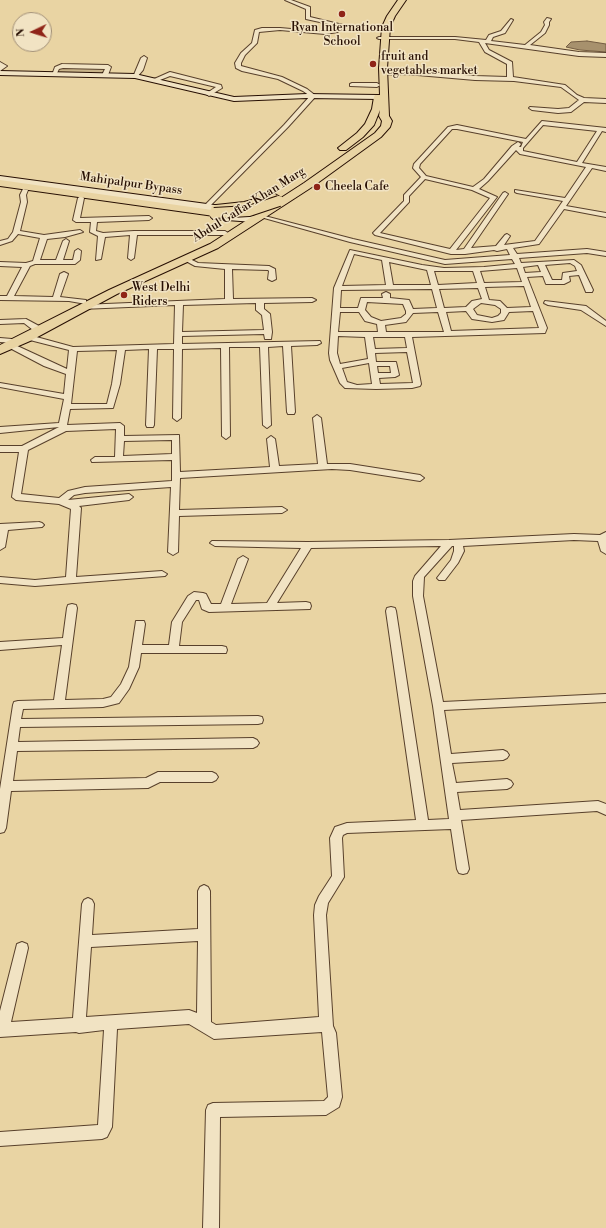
<!DOCTYPE html>
<html>
<head>
<meta charset="utf-8">
<style>
	body { margin:0 }
	#map { position:relative; width:606px; height:1228px; overflow:hidden; background:#e9d4a3; font-family:"Libre Bodoni",serif }
	canvas { display:block }
	.north { position:absolute; left:12px; top:12px; width:40px; height:40px; box-sizing:border-box; background:#f1e3c3; border:1px solid #a08e76; border-radius:50%; rotate:266deg; font-size:11px; font-weight:700; line-height:16px; text-align:center; color:#270f03 }
	.north::after { content:''; display:block; margin:auto; width:14px; height:18px; background:#8f2418; clip-path:polygon(50% 0,100% 100%,50% 72%,0 100%) }
</style>
</head>
<body>
<div id="map">
<canvas width="606" height="1228"></canvas>
<div class="north">N</div>
</div>
<script>
const c = document.querySelector('canvas').getContext('2d');
c.lineJoin = 'round';
function paint(path, color) {
  c.fillStyle = color;
  c.fill(path, 'evenodd');
}
function poly(rows) {
  const path = new Path2D();
  for (const r of rows) {
    path.moveTo(r[0], r[1]);
    for (let i = 2; i < r.length; i += 2) path.lineTo(r[i], r[i + 1]);
  }
  return path;
}
function stroke(path, color, width, dash) {
  c.strokeStyle = color;
  c.lineWidth = width;
  c.lineCap = dash ? 'butt' : 'round';
  c.setLineDash(dash || []);
  c.stroke(path);
}
function label(font, color, halo, rows, align = 'center') {
  c.font = font + ' "Libre Bodoni",serif';
  c.lineWidth = 3;
  c.setLineDash([]);
  c.textBaseline = 'middle';
  c.strokeStyle = halo;
  c.fillStyle = color;
  for (const [text, x, y, turn = 0] of rows) {
    c.save();
    c.translate(x, y);
    c.rotate((+turn || 0) * Math.PI / 180);
    c.textAlign = isNaN(turn) ? turn : align;
    if (halo) c.strokeText(text, 0, 0);
    c.fillText(text, 0, 0);
    c.restore();
  }
}
paint(poly([
	[61,68,107,68,103,74,60,73,59,72]
]), '#c8b388');
const water = poly([
	[587,41,606,44,606,52,580,50,566,47,571,42,587,41]
]);
paint(water, '#a7916d');
stroke(water, '#745d43', 1);
const street = poly([
	[285,0,291,0,310,7,310,17,343,25,338,32,325,34,280,30,259,32,257,43,245,55,241,63,241,66,282,77,307,89,316,96,288,127,208,208,204,208,204,206,284,125,310,96,303,91,278,79,242,71,236,68,235,63,241,53,252,43,255,30,262,28,280,28,325,32,334,30,338,26,306,19,306,9,285,0],
	[547,18,551,19,549,22,549,25,545,33,530,45,579,52,606,53,606,57,579,56,485,43,489,50,512,62,513,77,565,85,577,95,584,98,606,99,606,103,584,102,571,112,558,113,532,110,529,108,530,107,558,109,569,108,579,100,561,87,514,81,475,80,406,74,383,75,380,73,383,71,406,70,475,76,507,77,507,64,485,52,479,42,455,39,379,39,377,38,379,37,455,37,486,40,489,35,501,31,511,19,513,20,505,33,493,37,491,41,525,45,541,32,545,25,544,22,547,18],
	[144,56,147,58,143,70,137,77,133,77,141,58,144,56],
	[0,62,7,66,0,71,0,62],
	[62,64,108,65,111,67,108,75,105,77,102,75,105,69,63,68,59,69,56,75,52,75,55,67,62,64],
	[170,72,221,85,222,88,209,96,206,94,207,93,216,87,170,76,155,82,152,80,170,72],
	[352,83,377,83,380,85,377,87,350,86,350,84,352,83],
	[542,121,606,128,606,132,602,131,582,163,606,167,606,171,592,168,566,206,606,213,606,217,564,209,539,244,513,248,517,254,587,249,606,252,606,256,587,253,519,258,521,263,574,260,581,265,593,290,592,292,586,292,579,275,569,276,570,281,564,284,546,284,543,276,527,277,547,328,545,333,412,337,421,384,420,386,412,388,376,389,345,388,340,383,330,360,329,353,334,288,350,250,422,265,444,268,484,267,515,264,512,259,445,264,350,242,257,216,257,214,353,239,445,260,510,255,507,249,497,251,494,250,465,254,451,254,375,235,373,233,404,201,404,195,421,177,413,168,414,164,448,127,457,125,526,139,542,121],
	[543,125,597,131,577,162,523,151,523,148,543,125],
	[452,129,457,129,523,142,521,147,519,147,521,144,518,142,512,146,484,179,473,187,426,176,419,168,420,164,452,129],
	[516,150,520,154,586,167,565,198,515,190,515,192,517,193,563,201,535,241,504,245,510,236,507,234,505,235,496,246,471,248,508,194,505,192,503,193,464,249,456,250,497,197,479,189,488,181,516,150],
	[425,179,472,190,490,198,450,249,380,233,409,202,409,196,425,179],
	[354,254,382,260,386,285,342,286,354,254],
	[389,262,427,270,431,285,393,285,389,262],
	[570,263,575,266,577,271,563,273,562,280,552,280,545,265,570,263],
	[538,265,541,272,525,273,523,267,538,265],
	[517,268,522,282,484,283,480,271,517,268],
	[434,271,473,271,477,283,438,285,434,271],
	[524,286,531,307,507,308,500,301,489,300,485,287,524,286],
	[478,288,482,299,472,301,466,307,444,308,439,289,478,288],
	[432,289,437,308,413,309,409,300,390,298,390,294,386,292,382,294,383,298,361,298,358,308,340,308,341,290,432,289],
	[367,302,403,304,406,311,406,314,401,318,381,321,371,317,365,310,367,302],
	[481,303,495,305,501,309,501,313,498,316,492,318,477,315,473,309,481,303],
	[466,311,472,319,492,322,504,320,509,312,533,311,539,328,451,331,446,312,466,311],
	[340,312,359,312,365,321,377,324,378,332,338,332,340,312],
	[438,312,444,332,386,332,385,325,406,322,413,313,438,312],
	[338,336,365,337,368,359,340,364,337,353,338,336],
	[373,337,405,337,407,348,375,349,373,337],
	[407,352,413,383,380,384,379,378,395,377,399,375,396,362,376,362,375,353,407,352],
	[369,363,372,384,357,385,347,382,342,368,369,363],
	[377,366,390,366,391,373,378,373,377,366],
	[23,189,28,190,26,195,27,202,20,231,44,235,80,230,83,232,65,237,47,239,40,260,56,260,63,241,66,239,69,241,63,260,73,260,75,251,78,249,81,251,80,260,75,264,35,264,30,266,14,296,53,297,60,274,64,272,68,274,60,297,86,300,86,304,69,301,0,300,0,296,7,296,22,267,0,266,0,262,26,263,33,261,40,238,18,234,12,241,0,245,0,241,8,239,13,232,21,202,20,195,23,189],
	[81,196,84,198,80,218,149,216,152,218,149,220,97,222,96,231,103,233,134,231,225,231,228,233,225,235,137,235,134,258,131,260,128,258,130,235,105,237,101,259,96,260,98,236,90,232,91,222,76,222,73,220,78,198,81,196],
	[186,257,198,263,269,266,275,269,276,279,272,281,268,279,269,271,268,270,232,269,233,299,312,298,316,300,312,302,264,303,264,309,270,314,272,332,271,339,265,339,264,334,182,336,182,344,320,341,321,343,317,345,291,346,295,412,294,414,288,414,287,412,283,346,268,347,271,425,267,428,263,425,260,347,229,347,230,436,226,439,222,436,221,348,182,349,181,418,177,421,173,418,174,349,157,349,154,425,153,427,147,427,146,425,149,349,125,350,120,384,113,408,70,409,67,425,120,423,124,426,124,436,179,435,180,472,270,467,267,439,271,436,275,439,279,466,318,464,313,418,317,415,321,418,327,464,350,464,420,475,424,478,420,481,350,470,332,469,180,478,179,510,282,507,287,510,282,513,179,516,178,552,173,555,168,552,171,487,85,493,74,495,68,500,129,494,133,497,129,500,79,506,81,508,76,577,162,571,167,574,165,576,35,586,0,583,0,577,35,580,66,577,71,509,59,504,16,500,12,497,19,452,0,452,0,446,22,446,59,427,0,433,0,427,59,423,64,399,0,387,0,383,64,394,66,374,44,366,6,346,10,344,13,344,67,369,69,350,26,339,26,335,29,335,73,347,174,344,175,305,82,309,78,307,82,305,225,299,225,269,195,266,184,260,184,258,186,257],
	[256,303,256,310,262,315,264,330,182,332,183,305,256,303],
	[117,350,112,384,107,404,71,404,77,351,117,350],
	[116,429,115,457,95,457,91,460,92,462,172,460,172,481,85,487,68,491,59,498,21,494,28,450,66,431,116,429],
	[172,440,172,454,123,456,124,441,172,440],
	[545,301,586,306,606,321,606,326,581,310,548,305,544,303,545,301],
	[26,319,39,326,39,330,33,330,24,323,0,324,0,320,26,319],
	[0,338,12,339,16,341,12,343,0,342,0,338],
	[39,522,42,523,44,525,42,527,8,530,5,547,0,550,0,524,39,522],
	[606,532,606,554,601,551,598,541,574,540,463,546,464,551,458,563,445,580,439,580,437,578,451,560,454,551,454,546,452,546,424,577,423,596,443,702,606,694,606,702,444,710,451,754,503,750,507,752,509,755,507,758,503,760,452,763,456,783,507,779,511,781,513,784,511,787,507,789,457,792,460,810,598,801,606,804,606,815,597,811,461,820,469,869,467,873,463,874,459,873,457,869,451,829,347,833,343,835,342,838,344,877,328,903,326,915,333,1026,336,1033,342,1097,339,1107,326,1115,220,1117,219,1228,203,1228,206,1110,208,1105,213,1103,324,1101,328,1097,322,1032,214,1039,189,1024,117,1029,112,1127,107,1137,102,1139,0,1146,0,1132,98,1125,104,1030,79,1033,76,1032,0,1037,0,1011,16,948,17,944,22,942,27,944,28,948,11,1022,73,1018,82,904,84,900,88,898,92,900,94,904,92,935,198,929,198,891,200,887,204,885,208,887,210,891,211,1022,216,1025,319,1017,314,915,315,905,319,896,332,876,330,838,335,827,347,823,416,820,386,611,387,608,391,607,395,608,396,611,428,820,449,819,433,706,413,596,413,581,415,576,441,546,311,548,277,603,306,602,310,603,311,606,310,609,209,612,202,609,199,600,196,600,182,622,179,646,222,646,226,647,227,650,226,653,141,653,139,667,129,689,119,703,103,707,23,709,21,719,258,716,262,717,263,720,262,723,258,724,20,727,18,742,253,738,257,740,259,743,257,746,253,748,17,751,13,781,146,778,158,772,212,772,216,774,218,777,216,780,212,782,160,782,148,788,11,791,6,828,4,832,0,833,0,789,13,705,14,702,18,701,54,700,62,645,0,650,0,642,63,638,67,608,68,605,72,604,76,605,77,608,65,700,103,699,111,697,121,684,129,667,136,621,144,621,145,624,142,645,169,645,172,622,188,596,194,592,203,593,206,594,211,604,221,604,238,559,243,556,248,559,231,604,267,603,301,548,215,546,210,543,212,541,308,542,449,540,574,534,600,535,606,532],
	[198,941,197,1013,189,1010,86,1017,91,947,198,941]
]);
const secondary = poly([
	[0,71,135,74,234,97,307,94,378,95,382,97,378,99,307,98,234,101,135,78,0,75,0,71],
	[0,176,229,207,234,210,229,213,0,182,0,176],
	[216,214,254,216,259,219,254,222,213,219,211,217,213,215,216,214]
]);
const primary = poly([
	[398,0,406,0,395,16,390,27,387,68,389,116,392,121,390,127,381,137,312,187,218,248,117,294,30,341,0,354,0,345,109,290,210,244,304,183,375,133,381,126,382,121,379,116,380,110,374,125,363,137,346,150,340,150,338,148,357,133,365,124,372,109,374,97,375,95,380,95,379,68,382,27,387,16,398,0],
	[0,180,212,210,211,208,212,206,216,205,244,202,275,194,280,197,279,199,244,208,218,211,219,213,218,215,214,216,0,186,0,180]
]);
stroke(street, '#58402b', 2);
stroke(secondary, '#270f03', 2);
stroke(primary, '#270f03', 2);
paint(street, '#f1e3c3');
paint(secondary, '#f1e3c3');
paint(primary, '#e9d4a3');
const primaryBridge = poly([
	[214,213,249,211,279,201]
]);
stroke(primaryBridge, '#270f03', 12, []);
stroke(primaryBridge, '#e9d4a3', 10);
for (const [x, y, r, color] of [
	[342,14,4,"#8f2418"],
	[373,64,4,"#8f2418"],
	[317,187,4,"#8f2418"],
	[124,295,4,"#8f2418"]
]) {
  const dot = new Path2D();
  dot.arc(x, y, r, 0, 2 * Math.PI);
  c.fillStyle = color;
  c.fill(dot);
  stroke(dot, '#f1e3c3', 1.5);
}
label('12px', '#270f03', '#f1e3c3', [
	["Ryan International",342,28,"center"],
	["School",342,42,"center"],
	["fruit and",381,57],
	["vegetables market",381,71],
	["Cheela Cafe",325,187],
	["West Delhi",132,288],
	["Riders",132,302]
], 'left');
label('12px', '#270f03', '#f1e3c3', [
	["Mahipalpur Bypass",131,184,8],
	["Abdul Gaffar Khan Marg",249,205,-32]
]);
</script>
</body>
</html>
